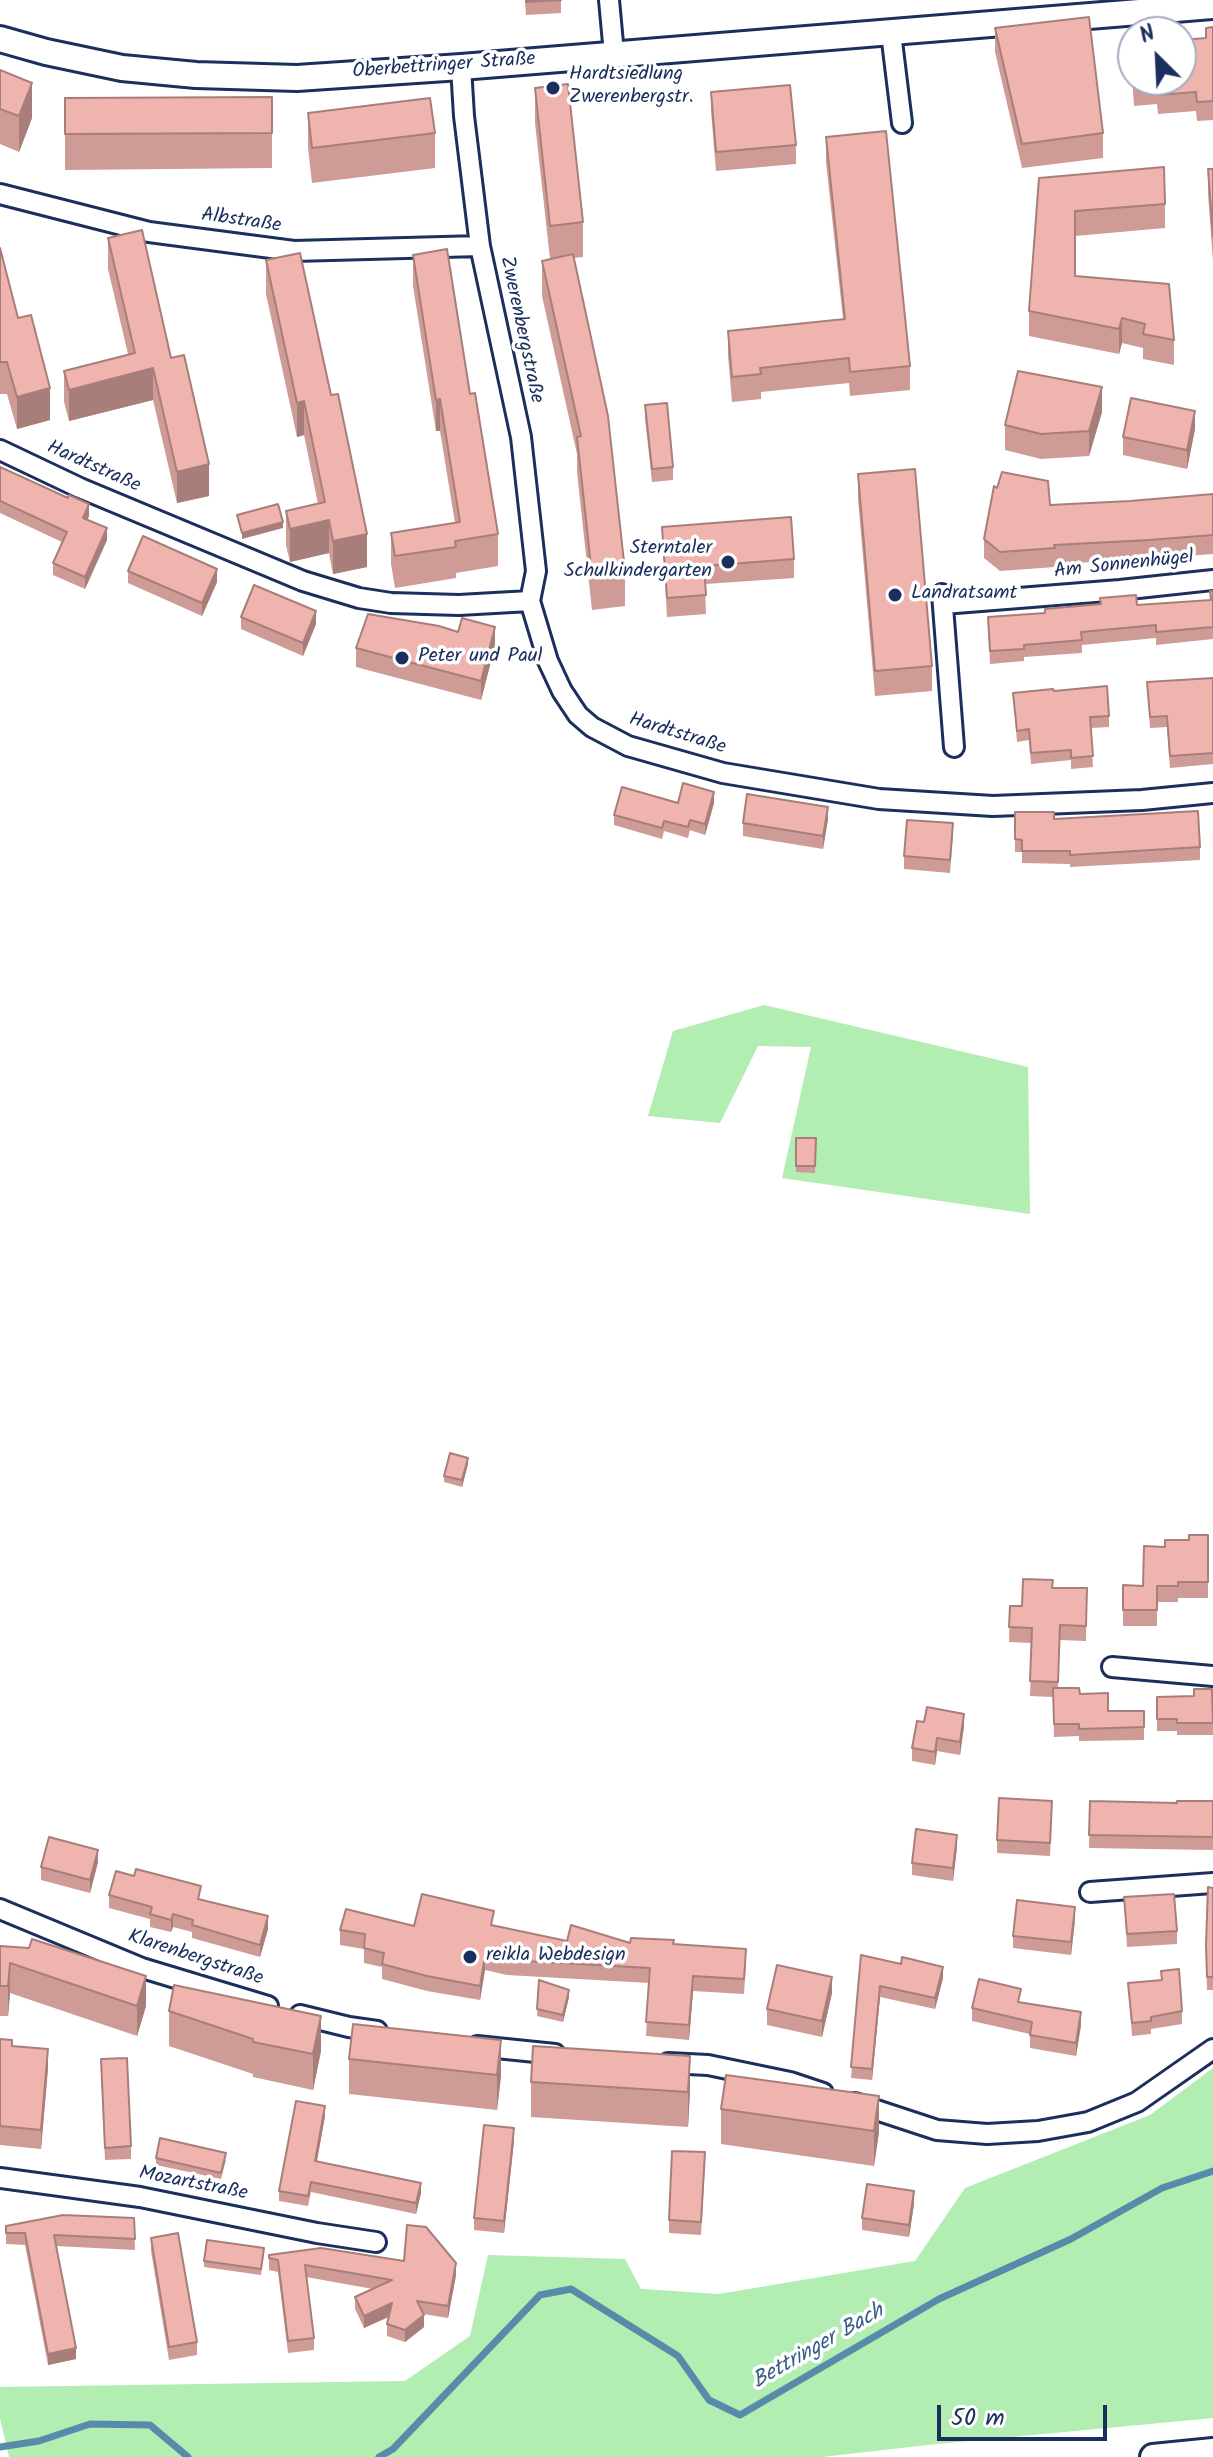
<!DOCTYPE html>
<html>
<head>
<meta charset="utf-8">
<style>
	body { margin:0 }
	#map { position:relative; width:1213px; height:2457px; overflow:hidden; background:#fff; font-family:Kalam,sans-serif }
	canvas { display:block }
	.north { position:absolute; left:1117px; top:16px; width:80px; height:80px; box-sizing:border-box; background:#fff; border:2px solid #a4acbf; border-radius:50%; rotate:336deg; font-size:22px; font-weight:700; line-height:32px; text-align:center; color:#1b2f5e }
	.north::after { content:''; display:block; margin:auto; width:28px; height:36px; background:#1b2f5e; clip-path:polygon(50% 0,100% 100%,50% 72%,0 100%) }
	.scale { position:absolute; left:937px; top:2405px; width:170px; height:36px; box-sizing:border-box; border:4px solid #1b2f5e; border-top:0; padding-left:10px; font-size:24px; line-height:28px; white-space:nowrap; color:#1b2f5e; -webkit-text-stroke:6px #fff; paint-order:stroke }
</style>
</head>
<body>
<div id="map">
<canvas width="1213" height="2457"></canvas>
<div class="north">N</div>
<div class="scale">50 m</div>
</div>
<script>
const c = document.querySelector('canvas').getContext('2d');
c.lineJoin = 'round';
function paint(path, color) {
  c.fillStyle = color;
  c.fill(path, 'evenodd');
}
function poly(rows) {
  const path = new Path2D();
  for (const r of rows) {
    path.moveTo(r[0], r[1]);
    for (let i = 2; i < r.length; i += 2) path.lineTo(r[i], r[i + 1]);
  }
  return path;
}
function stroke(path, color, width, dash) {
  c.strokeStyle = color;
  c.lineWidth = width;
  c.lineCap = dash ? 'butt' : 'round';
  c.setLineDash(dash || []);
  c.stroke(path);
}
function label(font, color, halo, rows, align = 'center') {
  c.font = font + ' Kalam,sans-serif';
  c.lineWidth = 7;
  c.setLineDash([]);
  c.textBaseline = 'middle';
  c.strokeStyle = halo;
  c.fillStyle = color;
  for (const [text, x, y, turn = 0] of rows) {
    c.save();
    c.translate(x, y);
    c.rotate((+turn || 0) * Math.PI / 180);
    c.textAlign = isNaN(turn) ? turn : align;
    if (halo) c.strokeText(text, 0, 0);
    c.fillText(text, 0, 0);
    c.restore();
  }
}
paint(poly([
	[764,1005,1028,1067,1030,1214,782,1178,811,1047,758,1046,720,1123,648,1116,673,1031],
	[1213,2068,1213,2418,927,2445,823,2457,9,2457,0,2418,0,2387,405,2381,470,2336,488,2255,625,2259,641,2289,719,2294,915,2261,965,2188,1150,2115]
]), '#b2edb2');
stroke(poly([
	[0,2447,39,2441,90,2424,150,2425,188,2457],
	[379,2457,393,2449,540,2295,571,2289,678,2356,709,2400,740,2415,939,2299,1071,2239,1162,2188,1213,2171]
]), '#568caa', 7);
const street = poly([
	[609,0,614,54],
	[891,33,902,123],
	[461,67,464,116,480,246,521,437,536,571,530,601],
	[0,194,149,232,294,251,480,246],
	[0,450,80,488,303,581,359,598,391,603,459,605,530,601,548,661,562,691,578,715,592,727,628,746,723,773,879,799,993,806,1142,800,1213,793],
	[942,594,954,747],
	[943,604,1120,590,1213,580],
	[1112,1667,1213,1676],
	[1090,1892,1213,1883],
	[0,1909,142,1968,268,2006],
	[300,2015,349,2027,377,2031],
	[477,2046,555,2054],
	[668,2063,708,2065,790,2082,823,2093],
	[855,2103,937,2130,987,2134,1038,2131,1088,2122,1137,2102,1213,2049],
	[0,2178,140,2197,317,2233,376,2242]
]);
const secondary = poly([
	[0,39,46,52,122,68,196,75,297,78,461,67,1213,6],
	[1153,2457,1213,2451]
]);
stroke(street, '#1b2f5e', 24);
stroke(secondary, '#1b2f5e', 30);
stroke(street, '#fff', 18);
stroke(secondary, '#fff', 24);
paint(poly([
	[525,0,561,0,561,13,526,15],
	[1213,27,1213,120,1197,121,1196,111,1158,114,1157,104,1134,106,1131,63,1131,44,1133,44,1133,80,1181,80,1206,38,1206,28],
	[995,28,1103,133,1103,158,1022,168,995,52],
	[0,70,32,118,19,152,0,144],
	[535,88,583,222,583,257,574,258,625,571,625,606,592,610,577,472,577,454,542,296,542,261,550,259,535,123],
	[711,92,796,145,796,164,716,171,711,111],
	[272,97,272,168,65,170,65,98],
	[308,113,435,133,435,168,312,183,308,148],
	[826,137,910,366,910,390,850,396,849,383,761,392,761,399,732,402,728,356,728,331,843,319,826,162],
	[1208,169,1213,169,1213,261,1208,194],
	[1039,178,1165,204,1165,228,1075,236,1075,276,1174,340,1174,365,1143,359,1143,348,1122,343,1119,354,1029,336,1029,311],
	[108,238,171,358,209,496,177,503,153,400,69,421,64,402,64,371,128,354,108,269],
	[0,248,18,318,50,420,17,429,7,394,0,394],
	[413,255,470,394,498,534,498,566,456,573,456,578,395,588,391,564,391,533,455,523,440,431,436,431,413,286],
	[266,260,367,567,333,574,329,553,290,562,286,545,286,511,318,504,304,435,297,437,266,294],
	[645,405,673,467,673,480,652,482,645,418],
	[1102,412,1089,456,1041,459,1005,450,1005,425],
	[1195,429,1187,469,1123,455,1123,437],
	[0,467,89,516,87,520,107,540,85,589,53,575,53,563,62,542,0,513],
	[858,474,932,666,932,691,875,696,858,499],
	[1213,494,1213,554,1149,559,1055,564,1055,567,1000,571,984,558,984,539,1130,501],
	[662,527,794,559,794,578,705,584,706,614,667,617],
	[128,571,217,582,202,616,128,583],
	[1210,591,1213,591,1213,639,1156,645,1156,638,1082,645,1082,653,1024,657,1024,661,990,664,988,617,1210,600],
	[241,617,316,624,303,656,241,629],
	[458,632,495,646,481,700,356,667,356,648],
	[1213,678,1213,764,1170,768,1167,727,1150,728,1147,682],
	[1054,691,1109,716,1109,727,1091,728,1093,767,1071,769,1071,760,1031,764,1029,740,1017,742,1013,693],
	[678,803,714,803,705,835,690,830,688,838,664,831,662,839,614,825,614,815],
	[1015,812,1200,847,1200,860,1070,867,1070,864,1022,863,1022,852,1015,852],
	[828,819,823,849,743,836,743,823],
	[953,836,950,873,904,869,904,856],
	[796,1138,816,1138,815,1173,796,1172],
	[468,1464,462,1487,444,1482,444,1476],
	[1208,1535,1208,1598,1178,1598,1178,1602,1157,1602,1157,1626,1123,1626,1123,1585,1143,1586,1165,1547],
	[1053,1588,1087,1588,1086,1641,1060,1640,1058,1688,1080,1694,1108,1711,1144,1711,1144,1740,1079,1741,1079,1736,1054,1737,1053,1697,1030,1696,1032,1643,1009,1642,1010,1606,1022,1606],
	[1194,1696,1213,1697,1213,1735,1177,1735,1177,1731,1157,1731,1157,1697],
	[964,1726,960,1755,937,1751,935,1765,912,1761,912,1748],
	[1090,1801,1177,1803,1213,1801,1213,1850,1089,1848],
	[1052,1814,1050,1856,997,1853,997,1840],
	[957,1847,953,1881,912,1875,912,1863],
	[98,1862,90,1893,41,1880,41,1867],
	[1213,1888,1213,1990,1207,1990,1206,1958],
	[109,1895,201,1900,268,1929,260,1957,192,1938,192,1932,173,1927,171,1932,150,1927,150,1919,109,1908],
	[1124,1897,1177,1931,1177,1944,1127,1947],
	[1075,1920,1071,1955,1013,1948,1013,1936],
	[414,1926,494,1926,567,1941,673,1944,746,1964,744,1994,693,1991,689,2040,646,2036,649,1983,507,1975,485,1970,480,2000,427,1991,382,1979,382,1967,364,1963,364,1949,340,1945,340,1930],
	[0,1946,146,2006,137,2036,10,1993,8,2016,0,2016],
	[861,1955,943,1978,935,2009,880,1997,872,2080,851,2078],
	[1161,1971,1182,2011,1182,2024,1151,2029,1151,2034,1132,2036,1128,1983,1161,1980],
	[539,1980,569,1997,563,2022,537,2016],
	[832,1993,822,2037,767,2025,767,2009],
	[1021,2002,1081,2025,1076,2056,1030,2048,1030,2034,972,2021,972,2008],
	[169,2011,321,2051,313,2090,253,2077,253,2074,169,2046],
	[0,2039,48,2068,41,2149,0,2145],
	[349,2059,501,2076,497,2110,349,2094],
	[101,2072,131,2146,131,2159,105,2160],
	[531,2082,690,2091,688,2127,531,2117],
	[721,2109,879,2132,874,2166,721,2144],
	[325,2116,317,2161,421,2193,416,2214,311,2192,308,2206,279,2201,279,2191],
	[514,2141,504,2233,474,2230,474,2218],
	[156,2158,226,2160,221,2179,156,2165],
	[705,2165,701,2235,669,2233,669,2220],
	[914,2204,909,2237,862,2230,862,2218],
	[134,2218,135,2250,56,2246,76,2359,48,2365,25,2245,6,2244,6,2226],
	[151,2238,197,2342,197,2355,169,2360,151,2251],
	[264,2254,261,2275,204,2267,204,2261],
	[269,2255,456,2275,448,2318,423,2314,424,2327,405,2342,387,2336,387,2324,389,2317,364,2328,355,2309,355,2297,373,2289,306,2277,314,2338,314,2350,288,2353,278,2272,269,2270]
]), '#ce9b96');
paint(poly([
	[32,83,32,118,19,152,19,116],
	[1122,318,1122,343,1119,354,1119,329],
	[153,368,153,400,69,421,69,390],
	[1102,387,1102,412,1089,456,1089,431],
	[50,388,50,420,17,429,17,397],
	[440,399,440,431,436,431,436,400],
	[304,401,304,435,297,437,297,403],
	[1195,411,1195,429,1187,469,1187,450],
	[209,464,209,496,177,503,177,472],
	[89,504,89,516,83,530,83,518],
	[329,520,329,553,290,562,290,529],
	[283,522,283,528,242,539,242,533],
	[107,528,107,540,85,589,85,577],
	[367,534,367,567,333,574,333,541],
	[217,569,217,582,202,616,202,603],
	[316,611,316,624,303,656,303,643],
	[495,627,495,646,481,700,481,681],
	[714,792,714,803,705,835,705,824],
	[828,807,828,819,823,849,823,836],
	[468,1458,468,1464,462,1487,462,1480],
	[964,1714,964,1726,960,1755,960,1742],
	[937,1738,937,1751,935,1765,935,1752],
	[957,1835,957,1847,953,1881,953,1868],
	[98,1850,98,1862,90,1893,90,1880],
	[1075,1907,1075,1920,1071,1955,1071,1942],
	[173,1914,173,1927,171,1932,171,1920],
	[268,1916,268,1929,260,1957,260,1945],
	[485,1956,485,1970,480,2000,480,1986],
	[10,1963,10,1993,8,2016,8,1986],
	[943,1967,943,1978,935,2009,935,1998],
	[146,1976,146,2006,137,2036,137,2006],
	[693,1976,693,1991,689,2040,689,2025],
	[832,1977,832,1993,822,2037,822,2021],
	[880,1986,880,1997,872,2080,872,2069],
	[569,1990,569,1997,563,2022,563,2015],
	[1081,2012,1081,2025,1076,2056,1076,2043],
	[321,2016,321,2051,313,2090,313,2054],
	[501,2040,501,2076,497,2110,497,2075],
	[48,2049,48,2068,41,2149,41,2130],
	[690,2056,690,2091,688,2127,688,2092],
	[879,2096,879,2132,874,2166,874,2131],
	[325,2106,325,2116,315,2171,315,2161],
	[514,2128,514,2141,504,2233,504,2221],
	[421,2183,421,2193,416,2214,416,2203],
	[914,2191,914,2204,909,2237,909,2225],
	[456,2263,456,2275,448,2318,448,2306],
	[392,2303,392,2315,364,2328,364,2316],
	[424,2315,424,2327,405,2342,405,2330],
	[76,2348,76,2359,48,2365,48,2354]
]), '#a87e7a');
const building = poly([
	[526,0,561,0,526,2,526,0],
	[1089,17,1103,133,1022,144,995,28,1089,17],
	[1213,27,1213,101,1197,102,1196,92,1158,95,1157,85,1134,87,1134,80,1181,80,1181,40,1206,38,1206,28,1213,27],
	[1131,44,1133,44,1133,68,1131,44],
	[0,70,32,83,19,116,0,109,0,70],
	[568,84,583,222,550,226,535,88,568,84],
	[790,85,796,145,716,152,711,92,790,85],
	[272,97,272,133,65,134,65,98,272,97],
	[430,98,435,133,312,148,308,113,430,98],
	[886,131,910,366,850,372,849,358,760,368,761,374,732,377,728,331,845,319,826,137,886,131],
	[1164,167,1165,204,1075,211,1075,276,1169,284,1174,340,1143,334,1145,324,1122,318,1119,329,1029,311,1039,178,1164,167],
	[1208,169,1213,169,1213,237,1208,169],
	[142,230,171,358,184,355,209,464,177,472,153,368,69,390,64,371,135,353,108,238,142,230],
	[0,248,18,318,31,315,50,388,17,397,7,362,0,362,0,248],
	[447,249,470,394,475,393,498,534,455,541,456,547,395,556,391,533,460,522,440,399,436,400,413,255,447,249],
	[300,253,331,395,338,394,367,534,333,541,329,520,290,529,286,511,325,502,304,401,297,403,266,260,300,253],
	[573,254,608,416,625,571,592,575,577,437,581,436,542,261,573,254],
	[1018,371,1102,387,1089,431,1041,434,1005,425,1018,371],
	[1131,398,1195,411,1187,450,1123,437,1131,398],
	[667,403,673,467,652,469,645,405,667,403],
	[0,467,68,498,69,495,89,504,83,518,107,528,85,577,53,563,67,532,0,501,0,467],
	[915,469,932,666,875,671,858,474,915,469],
	[1002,472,1048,481,1050,505,1130,501,1213,494,1213,535,1149,540,1054,545,1055,548,1000,552,984,539,994,486,997,488,1002,472],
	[278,504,283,522,242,533,237,515,278,504],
	[791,517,794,559,704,566,706,595,667,598,662,527,791,517],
	[143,536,217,569,202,603,128,571,143,536],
	[254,585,316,611,303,643,241,617,254,585],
	[1210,591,1213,591,1213,627,1156,632,1156,625,1081,632,1082,640,1024,645,1024,649,990,651,988,617,1045,613,1045,609,1101,604,1100,598,1136,595,1137,605,1211,600,1210,591],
	[368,614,439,626,458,632,462,618,495,627,481,681,356,648,368,614],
	[1213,678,1213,753,1170,756,1167,716,1150,717,1147,682,1213,678],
	[1107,686,1109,716,1090,717,1093,756,1071,758,1071,750,1031,753,1029,729,1017,731,1013,693,1053,689,1054,691,1107,686],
	[683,783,714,792,705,824,690,820,688,827,664,821,662,828,614,815,622,787,678,803,683,783],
	[747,794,828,807,823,836,743,823,747,794],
	[1198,811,1200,847,1070,855,1070,851,1022,851,1022,840,1015,839,1015,812,1054,812,1054,819,1198,811],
	[907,820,953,823,950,860,904,856,907,820],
	[796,1138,816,1138,815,1166,796,1166,796,1138],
	[450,1453,468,1458,462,1480,444,1476,450,1453],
	[1189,1535,1208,1535,1208,1582,1178,1582,1178,1586,1157,1586,1157,1610,1123,1610,1123,1585,1143,1586,1144,1546,1165,1547,1165,1540,1189,1540,1189,1535],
	[1023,1579,1053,1580,1052,1588,1087,1588,1086,1626,1060,1625,1058,1682,1030,1681,1032,1628,1009,1627,1010,1606,1022,1606,1023,1579],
	[1053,1688,1079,1688,1080,1694,1108,1693,1108,1711,1144,1711,1144,1727,1079,1729,1079,1724,1054,1724,1053,1688],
	[1194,1689,1212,1689,1213,1723,1177,1723,1177,1719,1157,1719,1157,1697,1194,1696,1194,1689],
	[927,1707,964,1714,960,1742,937,1738,935,1752,912,1748,917,1721,924,1722,927,1707],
	[999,1798,1052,1801,1050,1843,997,1840,999,1798],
	[1090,1801,1177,1803,1177,1801,1213,1801,1213,1837,1089,1835,1090,1801],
	[916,1829,957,1835,953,1868,912,1863,916,1829],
	[49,1837,98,1850,90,1880,41,1867,49,1837],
	[136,1869,201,1886,198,1899,268,1916,260,1945,192,1925,193,1920,173,1914,171,1920,150,1914,152,1907,109,1895,116,1871,134,1876,136,1869],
	[1208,1887,1213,1888,1213,1977,1207,1977,1206,1945,1208,1887],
	[422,1894,494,1911,491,1925,567,1941,571,1925,630,1943,631,1938,674,1940,673,1944,746,1949,744,1979,693,1976,689,2025,646,2022,650,1968,507,1960,485,1956,480,1986,427,1976,382,1964,384,1953,364,1948,365,1934,340,1930,346,1909,414,1926,422,1894],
	[1174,1894,1177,1931,1127,1934,1124,1897,1174,1894],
	[1017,1900,1075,1907,1071,1942,1013,1936,1017,1900],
	[32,1939,146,1976,137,2006,10,1963,8,1986,0,1986,0,1946,29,1948,32,1939],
	[861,1955,901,1964,902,1957,943,1967,935,1998,880,1986,872,2069,851,2067,861,1955],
	[777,1965,832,1977,822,2021,767,2009,777,1965],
	[1179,1969,1182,2011,1151,2017,1151,2021,1132,2023,1128,1983,1162,1980,1161,1971,1179,1969],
	[979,1979,1021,1989,1018,2002,1081,2012,1076,2043,1030,2035,1032,2022,972,2008,979,1979],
	[539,1980,569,1990,563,2015,537,2009,539,1980],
	[174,1985,321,2016,313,2054,253,2042,253,2039,169,2011,174,1985],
	[353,2024,501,2040,497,2075,349,2059,353,2024],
	[0,2039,12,2040,12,2046,48,2049,41,2130,0,2126,0,2039],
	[533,2046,690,2056,688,2092,531,2082,533,2046],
	[127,2058,131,2146,105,2148,101,2059,127,2058],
	[726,2075,879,2096,874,2131,721,2109,726,2075],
	[296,2101,325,2106,315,2161,421,2183,416,2203,311,2182,308,2196,279,2191,296,2101],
	[484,2125,514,2128,504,2221,474,2218,484,2125],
	[160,2138,226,2153,221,2173,156,2158,160,2138],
	[672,2151,705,2152,701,2222,669,2220,672,2151],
	[867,2184,914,2191,909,2225,862,2218,867,2184],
	[63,2215,134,2218,135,2239,54,2235,76,2348,48,2354,25,2233,6,2233,6,2226,63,2215],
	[407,2225,426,2227,456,2263,448,2306,417,2301,424,2315,405,2330,387,2324,392,2303,364,2316,355,2297,392,2280,305,2265,314,2338,288,2341,278,2260,269,2258,269,2255,321,2248,404,2261,407,2225],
	[178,2233,197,2342,169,2347,151,2238,178,2233],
	[207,2240,264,2248,261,2269,204,2261,207,2240]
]);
paint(building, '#f0b4ae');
stroke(building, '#a87e7a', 2);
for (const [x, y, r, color] of [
	[553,88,8,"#1b2f5e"],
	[728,562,8,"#1b2f5e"],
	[895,595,8,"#1b2f5e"],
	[402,658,8,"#1b2f5e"],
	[470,1957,8,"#1b2f5e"]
]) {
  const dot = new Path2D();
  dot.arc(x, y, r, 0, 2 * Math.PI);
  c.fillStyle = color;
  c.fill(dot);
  stroke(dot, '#fff', 3);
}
label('20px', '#1b2f5e', '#fff', [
	["Oberbettringer Straße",444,67,-4],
	["Albstraße",241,222,8],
	["Zwerenbergstraße",520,330,78],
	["Hardtstraße",93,468,24],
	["Am Sonnenhügel",1124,566,-6],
	["Hardtstraße",677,735,17],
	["Klarenbergstraße",195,1959,18],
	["Mozartstraße",193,2185,11]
]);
label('20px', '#1b2f5e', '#fff', [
	["Hardtsiedlung",569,76],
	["Zwerenbergstr.",569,99],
	["Sterntaler",712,550,"right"],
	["Schulkindergarten",712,573,"right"],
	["Landratsamt",911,595],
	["Peter und Paul",418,658],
	["reikla Webdesign",486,1957]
], 'left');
label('italic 22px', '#395e84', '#fff', [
	["Bettringer Bach",819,2348,-30]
]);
</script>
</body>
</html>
